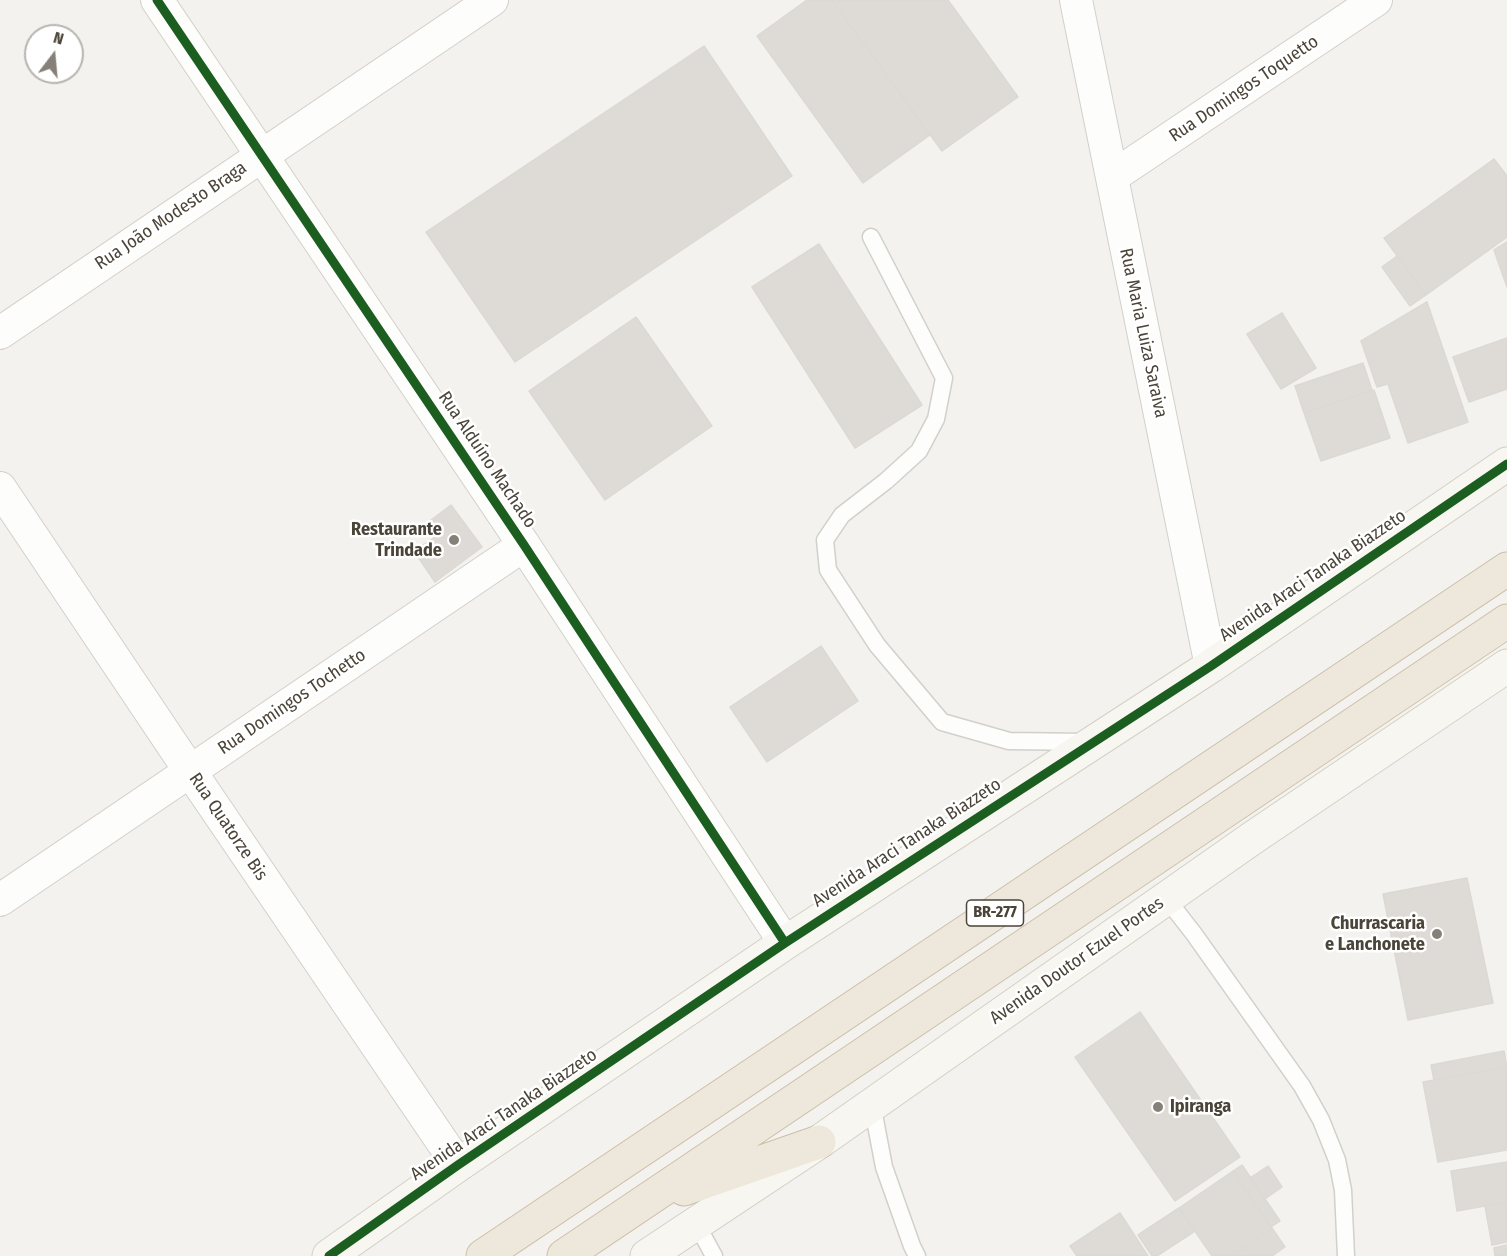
<!DOCTYPE html>
<html>
<head>
<meta charset="utf-8">
<style>
	body { margin:0 }
	#map { position:relative; width:1507px; height:1256px; overflow:hidden; background:#f4f2ee; font-family:"Fira Sans Condensed",sans-serif }
	canvas { display:block }
	.north { position:absolute; left:24px; top:24px; width:60px; height:60px; box-sizing:border-box; background:#fff; border:2px solid #b7b4b0; border-radius:50%; rotate:16deg; font-size:16px; font-weight:700; line-height:24px; text-align:center; color:#4b4439 }
	.north::after { content:''; display:block; margin:auto; width:21px; height:27px; background:#868178; clip-path:polygon(50% 0,100% 100%,50% 72%,0 100%) }
</style>
</head>
<body>
<div id="map">
<canvas width="1507" height="1256"></canvas>
<div class="north">N</div>
</div>
<script>
const c = document.querySelector('canvas').getContext('2d');
c.lineJoin = 'round';
function paint(path, color) {
  c.fillStyle = color;
  c.fill(path, 'evenodd');
}
function poly(rows) {
  const path = new Path2D();
  for (const r of rows) {
    path.moveTo(r[0], r[1]);
    for (let i = 2; i < r.length; i += 2) path.lineTo(r[i], r[i + 1]);
  }
  return path;
}
function stroke(path, color, width, dash) {
  c.strokeStyle = color;
  c.lineWidth = width;
  c.lineCap = dash ? 'butt' : 'round';
  c.setLineDash(dash || []);
  c.stroke(path);
}
function label(font, color, halo, rows, align = 'center') {
  c.font = font + ' "Fira Sans Condensed",sans-serif';
  c.lineWidth = 5;
  c.setLineDash([]);
  c.textBaseline = 'middle';
  c.strokeStyle = halo;
  c.fillStyle = color;
  for (const [text, x, y, turn = 0] of rows) {
    c.save();
    c.translate(x, y);
    c.rotate((+turn || 0) * Math.PI / 180);
    c.textAlign = isNaN(turn) ? turn : align;
    if (halo) c.strokeText(text, 0, 0);
    c.fillText(text, 0, 0);
    c.restore();
  }
}
const building = poly([
	[807,0,832,0,930,135,863,183,757,36,807,0],
	[832,0,948,0,1018,97,942,151,832,0],
	[704,46,792,176,515,362,426,232,704,46],
	[1494,159,1507,176,1507,237,1426,295,1384,238,1494,159],
	[1507,242,1507,287,1494,250,1507,242],
	[819,244,922,405,855,448,752,287,819,244],
	[1397,256,1426,295,1410,306,1382,267,1397,256],
	[1427,302,1468,422,1408,443,1388,384,1377,387,1361,341,1427,302],
	[1282,313,1316,368,1281,389,1247,334,1282,313],
	[636,317,712,426,605,500,529,391,636,317],
	[1507,338,1507,389,1469,402,1453,357,1507,338],
	[1363,363,1372,390,1304,413,1295,386,1363,363],
	[1374,390,1390,438,1321,461,1304,413,1374,390],
	[451,505,482,547,435,582,414,551,441,533,431,520,451,505],
	[821,646,858,701,767,762,730,707,821,646],
	[1467,878,1493,1003,1408,1020,1383,894,1467,878],
	[1140,1012,1240,1157,1175,1201,1075,1057,1140,1012],
	[1504,1051,1507,1067,1434,1080,1431,1065,1504,1051],
	[1507,1067,1507,1150,1438,1162,1423,1082,1507,1067],
	[1507,1162,1507,1202,1457,1211,1451,1171,1507,1162],
	[1242,1165,1280,1221,1271,1227,1233,1171,1242,1165],
	[1268,1166,1282,1187,1265,1199,1250,1178,1268,1166],
	[1233,1171,1272,1228,1231,1256,1212,1256,1179,1208,1233,1171],
	[1507,1202,1507,1242,1492,1245,1485,1206,1507,1202],
	[1179,1208,1195,1231,1157,1256,1152,1256,1138,1235,1179,1208],
	[1120,1213,1148,1256,1077,1256,1070,1246,1120,1213],
	[1272,1228,1285,1247,1272,1256,1231,1256,1272,1228],
	[1507,1245,1507,1256,1495,1256,1494,1248,1507,1245]
]);
paint(building, '#dedbd6');
stroke(building, '#dcd9d4', 1.5);
const lane = poly([
	[871,237,944,378,936,419,919,451,886,481,842,515,825,540,828,570,877,645,942,722,1009,741,1087,742],
	[1166,898,1194,934,1302,1086,1321,1120,1337,1160,1343,1190,1346,1256],
	[872,1104,884,1167,912,1246,917,1256],
	[696,1223,714,1256]
]);
const street = poly([
	[157,0,524,545,785,943],
	[1076,0,1211,666],
	[1112,177,1376,0],
	[0,333,492,0],
	[0,488,190,771,458,1165],
	[0,900,524,545]
]);
const secondary = poly([
	[329,1256,458,1165,785,943,1211,666,1507,464],
	[647,1256,819,1142,1251,839,1507,666]
]);
const highway = poly([
	[684,1189,819,1142],
	[483,1256,1507,569],
	[564,1256,1507,621]
]);
stroke(lane, '#d2d0cb', 19);
stroke(street, '#d2d0cb', 34);
stroke(secondary, '#d3cfc5', 35);
stroke(highway, '#ccbfa9', 35);
stroke(lane, '#fdfdfc', 16);
stroke(street, '#fdfdfc', 32);
stroke(secondary, '#f7f6f1', 33);
stroke(highway, '#ede8db', 33);
stroke(poly([
	[157,0,524,545,785,943],
	[329,1256,458,1165,785,943,1211,666,1507,464]
]), '#1b5e20', 9);
for (const [x, y, r, color] of [
	[454,540,6,"#868178"],
	[1437,934,6,"#868178"],
	[1158,1107,6,"#868178"]
]) {
  const dot = new Path2D();
  dot.arc(x, y, r, 0, 2 * Math.PI);
  c.fillStyle = color;
  c.fill(dot);
  stroke(dot, '#fff', 2);
}
for (const [x, y, w] of [
	[995,913,57]
]) {
  const box = new Path2D();
  box.roundRect(x - w / 2, y - 13, w, 26, 4.5);
  c.fillStyle = '#fff';
  c.fill(box);
  stroke(box, '#4b4439', 1.5);
}
label('bold 16px', '#4b4439', null, [
	["BR-277",995,913]
]);
label('18px', '#4b4439', '#fff', [
	["Rua Domingos Toquetto",1244,89,-34],
	["Rua João Modesto Braga",171,216,-34],
	["Rua Maria Luiza Saraiva",1143,333,78],
	["Rua Alduíno Machado",487,460,56],
	["Avenida Araci Tanaka Biazzeto",1313,576,-34],
	["Rua Domingos Tochetto",292,702,-34],
	["Rua Quatorze Bis",228,827,56],
	["Avenida Araci Tanaka Biazzeto",907,843,-33],
	["Avenida Doutor Ezuel Portes",1077,961,-35],
	["Avenida Araci Tanaka Biazzeto",504,1115,-34]
]);
label('bold 18px', '#4b4439', '#fff', [
	["Restaurante",442,530],
	["Trindade",442,551],
	["Churrascaria",1425,924],
	["e Lanchonete",1425,945],
	["Ipiranga",1170,1107,"left"]
], 'right');
</script>
</body>
</html>
